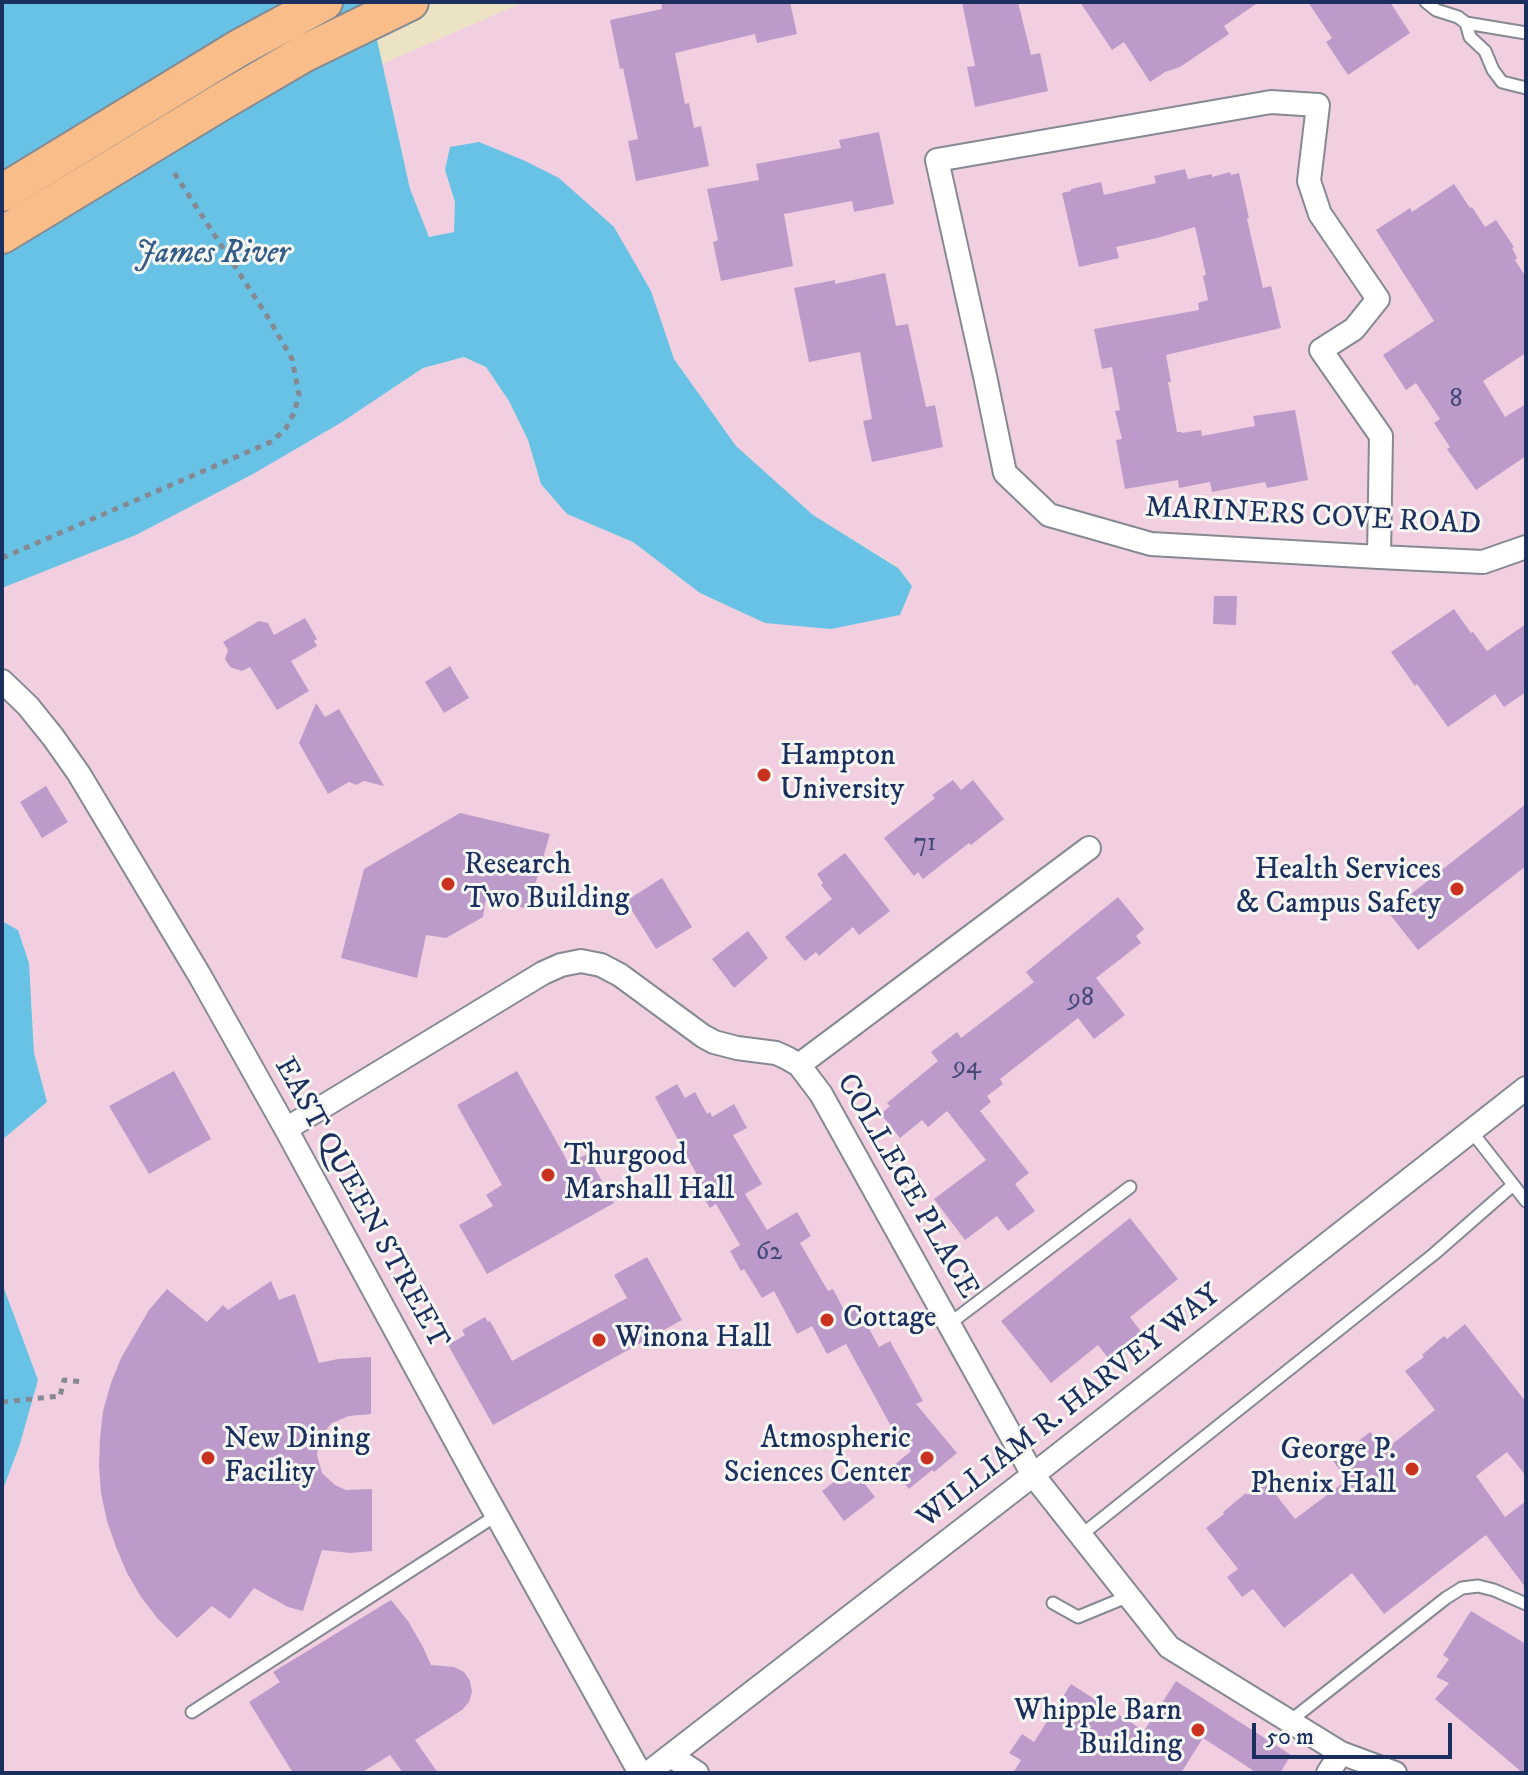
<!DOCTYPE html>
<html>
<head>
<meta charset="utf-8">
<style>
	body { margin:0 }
	#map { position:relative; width:1528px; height:1775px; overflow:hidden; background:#ece3c5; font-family:"IM FELL DW Pica",serif }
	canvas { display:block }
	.frame { position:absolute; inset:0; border:4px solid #1b2f5e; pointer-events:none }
	.scale { position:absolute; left:1252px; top:1723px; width:200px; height:36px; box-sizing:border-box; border:4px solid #1b2f5e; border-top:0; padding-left:10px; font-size:24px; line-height:28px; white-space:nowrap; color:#1b2f5e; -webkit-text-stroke:6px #f6f6f2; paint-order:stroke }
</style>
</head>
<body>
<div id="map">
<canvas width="1528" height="1775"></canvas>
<div class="frame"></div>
<div class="scale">50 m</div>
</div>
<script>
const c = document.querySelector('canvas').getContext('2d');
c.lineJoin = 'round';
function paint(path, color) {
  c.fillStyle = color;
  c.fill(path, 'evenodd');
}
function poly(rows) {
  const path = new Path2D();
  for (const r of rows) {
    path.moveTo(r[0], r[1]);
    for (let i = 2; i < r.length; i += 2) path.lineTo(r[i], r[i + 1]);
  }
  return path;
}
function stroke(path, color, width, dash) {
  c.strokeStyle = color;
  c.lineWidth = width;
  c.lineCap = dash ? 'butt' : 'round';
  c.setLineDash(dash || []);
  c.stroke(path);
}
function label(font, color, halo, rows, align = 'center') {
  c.font = font + ' "IM FELL DW Pica",serif';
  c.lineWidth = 6;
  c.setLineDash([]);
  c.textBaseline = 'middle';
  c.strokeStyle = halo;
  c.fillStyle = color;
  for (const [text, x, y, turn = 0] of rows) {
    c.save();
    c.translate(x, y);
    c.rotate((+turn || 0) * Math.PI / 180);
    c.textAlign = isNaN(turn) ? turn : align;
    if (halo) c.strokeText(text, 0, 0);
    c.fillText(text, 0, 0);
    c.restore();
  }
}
paint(poly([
	[524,2,1526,2,1526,1773,2,1773,2,1492,20,1444,38,1380,2,1283,2,1140,47,1102,34,1053,32,1006,18,930,2,921,2,588,136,535,392,389,423,368,464,357,486,367,509,401,528,440,541,484,567,514,633,542,700,593,765,623,898,567,813,515,736,446,674,359,651,291,445,170,455,202,454,232,429,237,410,190,382,64]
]), '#f2cfe0');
paint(poly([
	[2,2,371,2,370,8,410,189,429,237,454,232,455,202,445,170,450,147,479,142,523,160,559,178,614,227,651,291,674,359,736,446,813,515,898,568,912,586,900,615,831,629,765,623,700,593,633,542,567,514,541,484,528,440,509,401,486,367,464,357,423,368,342,422,253,474,136,535,2,588],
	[2,921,18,930,29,963,34,1053,47,1102,2,1140],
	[2,1283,38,1380,20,1444,2,1492]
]), '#68c2e6');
paint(poly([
	[661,2,790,2,797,34,757,43,755,34,675,53,685,104,689,103,694,128,701,126,709,166,636,181,628,141,638,139,623,68,620,69,610,20,662,9],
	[962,2,1018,2,1031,55,1040,53,1048,91,975,107,967,67,975,66],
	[1080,2,1259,2,1224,26,1229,34,1180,67,1165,72,1150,82,1124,42,1112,50],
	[1308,2,1390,2,1410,33,1348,75,1326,42,1332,38],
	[879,132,894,204,854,212,852,201,784,214,793,266,721,281,713,242,718,240,707,189,759,180,756,164,841,148,839,140],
	[1185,169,1188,179,1212,174,1212,177,1230,172,1231,175,1239,173,1249,218,1247,219,1263,288,1271,286,1281,328,1166,355,1171,382,1168,382,1177,432,1182,432,1182,433,1201,430,1202,436,1255,426,1253,416,1295,410,1308,480,1267,488,1265,482,1212,492,1210,482,1179,488,1178,480,1125,489,1116,440,1122,439,1115,411,1120,410,1112,367,1102,369,1094,329,1199,310,1198,303,1208,300,1203,276,1206,275,1195,227,1157,238,1116,247,1119,258,1079,267,1062,193,1071,191,1071,189,1101,182,1104,195,1156,183,1154,176],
	[1454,184,1470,208,1472,207,1485,227,1496,220,1514,247,1512,248,1517,258,1515,260,1526,277,1526,353,1483,381,1505,417,1526,404,1526,456,1476,490,1447,449,1450,447,1434,423,1440,419,1416,383,1406,390,1383,355,1434,321,1376,230,1410,208,1412,212],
	[885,273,896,326,908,324,926,407,935,405,943,447,872,462,863,421,872,419,860,352,809,362,794,288,835,280,835,284],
	[1214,596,1237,596,1236,625,1213,624],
	[1454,609,1471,633,1473,632,1487,651,1526,624,1526,692,1504,707,1495,694,1448,727,1417,684,1415,686,1391,652],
	[305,618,317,639,314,641,317,646,291,661,309,691,277,710,250,667,242,671,230,667,225,659,228,650,223,642,259,621,268,623,274,635],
	[450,666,469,698,444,713,425,682],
	[316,703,325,717,339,709,384,786,364,781,356,785,349,782,328,794,299,743],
	[953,780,961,790,973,780,1004,819,971,845,969,843,923,879,918,872,914,876,884,838,935,798,932,795],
	[46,786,68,822,42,838,20,802],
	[1526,804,1526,866,1418,950,1388,912],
	[460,813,550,834,528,909,486,898,483,917,446,938,426,935,417,978,341,958,364,869],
	[845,853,890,911,859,935,853,927,819,956,816,952,805,961,785,937,832,899,821,885,823,883,817,874],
	[662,878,692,927,656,949,626,901],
	[1118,897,1144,929,1136,936,1141,943,1096,978,1125,1015,1094,1039,1078,1018,1000,1079,1003,1084,987,1096,991,1102,980,1111,1029,1173,1015,1184,1035,1211,1008,1231,997,1216,965,1240,934,1199,986,1160,947,1111,928,1127,922,1120,900,1138,881,1114,890,1106,887,1103,938,1061,931,1052,957,1032,961,1038,1034,982,1026,972],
	[748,931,768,958,734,988,712,959],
	[174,1071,211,1139,149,1174,109,1106],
	[517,1071,569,1164,587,1154,614,1203,487,1274,459,1225,493,1206,486,1195,502,1185,457,1105],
	[677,1084,685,1098,695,1092,707,1114,710,1112,712,1117,734,1104,747,1128,733,1135,762,1184,745,1194,767,1230,797,1212,811,1236,800,1243,828,1291,833,1289,846,1314,858,1308,879,1347,890,1341,923,1401,916,1404,957,1453,934,1472,932,1470,909,1489,892,1467,911,1451,892,1428,846,1344,827,1354,812,1326,797,1334,774,1291,762,1298,744,1269,741,1271,730,1251,740,1245,716,1204,710,1208,698,1189,703,1186,655,1097],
	[1130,1218,1178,1279,1130,1317,1142,1333,1109,1359,1098,1345,1051,1383,1001,1321],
	[647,1257,682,1320,493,1425,448,1345,465,1335,462,1330,485,1317,488,1322,490,1321,512,1361,627,1298,614,1275],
	[271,1281,279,1300,295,1294,319,1363,338,1359,371,1357,371,1414,349,1416,332,1423,320,1437,317,1455,322,1473,335,1485,346,1490,372,1489,372,1551,350,1553,322,1550,303,1611,288,1607,254,1588,230,1619,212,1606,177,1638,158,1619,141,1597,127,1573,116,1547,107,1521,101,1493,99,1466,100,1438,103,1411,111,1383,121,1358,149,1310,167,1289,207,1322,223,1305,228,1310],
	[1465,1324,1526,1402,1526,1476,1507,1452,1476,1476,1505,1517,1526,1501,1526,1588,1486,1535,1384,1614,1352,1573,1284,1628,1253,1589,1242,1597,1227,1577,1238,1569,1206,1528,1224,1514,1223,1512,1246,1493,1248,1495,1265,1481,1295,1519,1347,1480,1333,1461,1370,1432,1386,1449,1435,1410,1405,1371,1424,1357,1422,1355,1444,1336,1447,1339],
	[857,1474,875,1497,844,1521,822,1491,843,1475,848,1481],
	[391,1600,408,1621,422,1645,431,1665,454,1667,464,1672,470,1681,472,1692,469,1702,462,1710,415,1740,438,1773,403,1773,390,1755,361,1773,293,1773,249,1702,280,1682,273,1672],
	[1471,1611,1526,1644,1526,1773,1523,1773,1435,1699,1449,1683,1436,1677,1449,1659,1443,1655],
	[1176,1681,1291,1755,1280,1773,1257,1773,1203,1738,1181,1773,1013,1773,1021,1760,1009,1753,1022,1734,1034,1742,1071,1684,1144,1731]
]), '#bc9bca');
const service = poly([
	[1426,2,1436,10,1458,17,1466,23,1526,33],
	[1466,23,1470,37,1485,51,1493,70,1502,82,1526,88],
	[1472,1132,1526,1201],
	[949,1324,1130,1187],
	[1080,1536,1434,1254,1513,1185],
	[1053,1603,1078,1617,1129,1596],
	[192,1712,497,1515],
	[1290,1721,1446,1598,1462,1588,1478,1586,1494,1590,1526,1604]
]);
const minor = poly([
	[1379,557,1381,436,1321,350,1354,329,1378,299,1320,214,1309,181,1318,105,1271,102,937,160,985,376,1005,473,1049,515,1151,544,1379,557,1483,562,1526,547],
	[2,681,28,706,53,737,79,774,200,976,286,1129,477,1480,640,1773],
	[799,1065,1089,848],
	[286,1129,543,973,561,965,581,961,601,965,620,975,703,1036,714,1042,737,1048,776,1053,787,1058,799,1065,821,1094,1033,1475,1169,1647,1341,1753,1395,1773],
	[671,1756,697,1773],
	[648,1773,1033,1475,1526,1088],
	[1328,1773,1341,1753]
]);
const primary = poly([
	[2,193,239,48,324,2],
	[2,235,221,102,305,53,410,2]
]);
stroke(service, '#848992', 15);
stroke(minor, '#848992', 26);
stroke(primary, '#848992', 40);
stroke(poly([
	[2,558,273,441,286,428,294,413,299,395,292,359,269,319,171,168],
	[2,1402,60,1396,64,1380,83,1382]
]), '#848992', 5, [6, 6]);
stroke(service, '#fff', 11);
stroke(minor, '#fff', 22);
stroke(primary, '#f8bd89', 36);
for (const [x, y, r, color] of [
	[764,775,8,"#c8321e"],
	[448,884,8,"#c8321e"],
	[1457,889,8,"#c8321e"],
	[548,1175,8,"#c8321e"],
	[827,1320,8,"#c8321e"],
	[599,1340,8,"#c8321e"],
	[208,1458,8,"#c8321e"],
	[927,1458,8,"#c8321e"],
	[1412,1469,8,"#c8321e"],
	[1198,1730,8,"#c8321e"]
]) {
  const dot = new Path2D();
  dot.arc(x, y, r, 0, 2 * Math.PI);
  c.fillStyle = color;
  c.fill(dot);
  stroke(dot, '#f6f6f2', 3);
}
label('26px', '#434a79', null, [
	["8",1456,401],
	["71",925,845],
	["98",1081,1000],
	["94",967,1068],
	["62",769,1254]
]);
label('30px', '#1b2f5e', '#f6f6f2', [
	["MARINERS COVE ROAD",1313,518,3],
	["COLLEGE PLACE",906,1187,60],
	["EAST QUEEN STREET",360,1204,61],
	["WILLIAM R. HARVEY WAY",1070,1408,-38]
]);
label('30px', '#1b2f5e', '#f6f6f2', [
	["Hampton",780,758],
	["University",780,792],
	["Research",464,867],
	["Two Building",464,901],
	["Health Services",1441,872,"right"],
	["& Campus Safety",1441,906,"right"],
	["Thurgood",564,1158],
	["Marshall Hall",564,1192],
	["Cottage",843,1320],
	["Winona Hall",615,1340],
	["New Dining",224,1441],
	["Facility",224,1475],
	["Atmospheric",911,1441,"right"],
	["Sciences Center",911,1475,"right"],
	["George P.",1396,1452,"right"],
	["Phenix Hall",1396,1486,"right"],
	["Whipple Barn",1182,1713,"right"],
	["Building",1182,1747,"right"]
], 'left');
label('italic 32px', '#325b87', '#f6f6f2', [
	["James River",212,255]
]);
</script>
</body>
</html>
